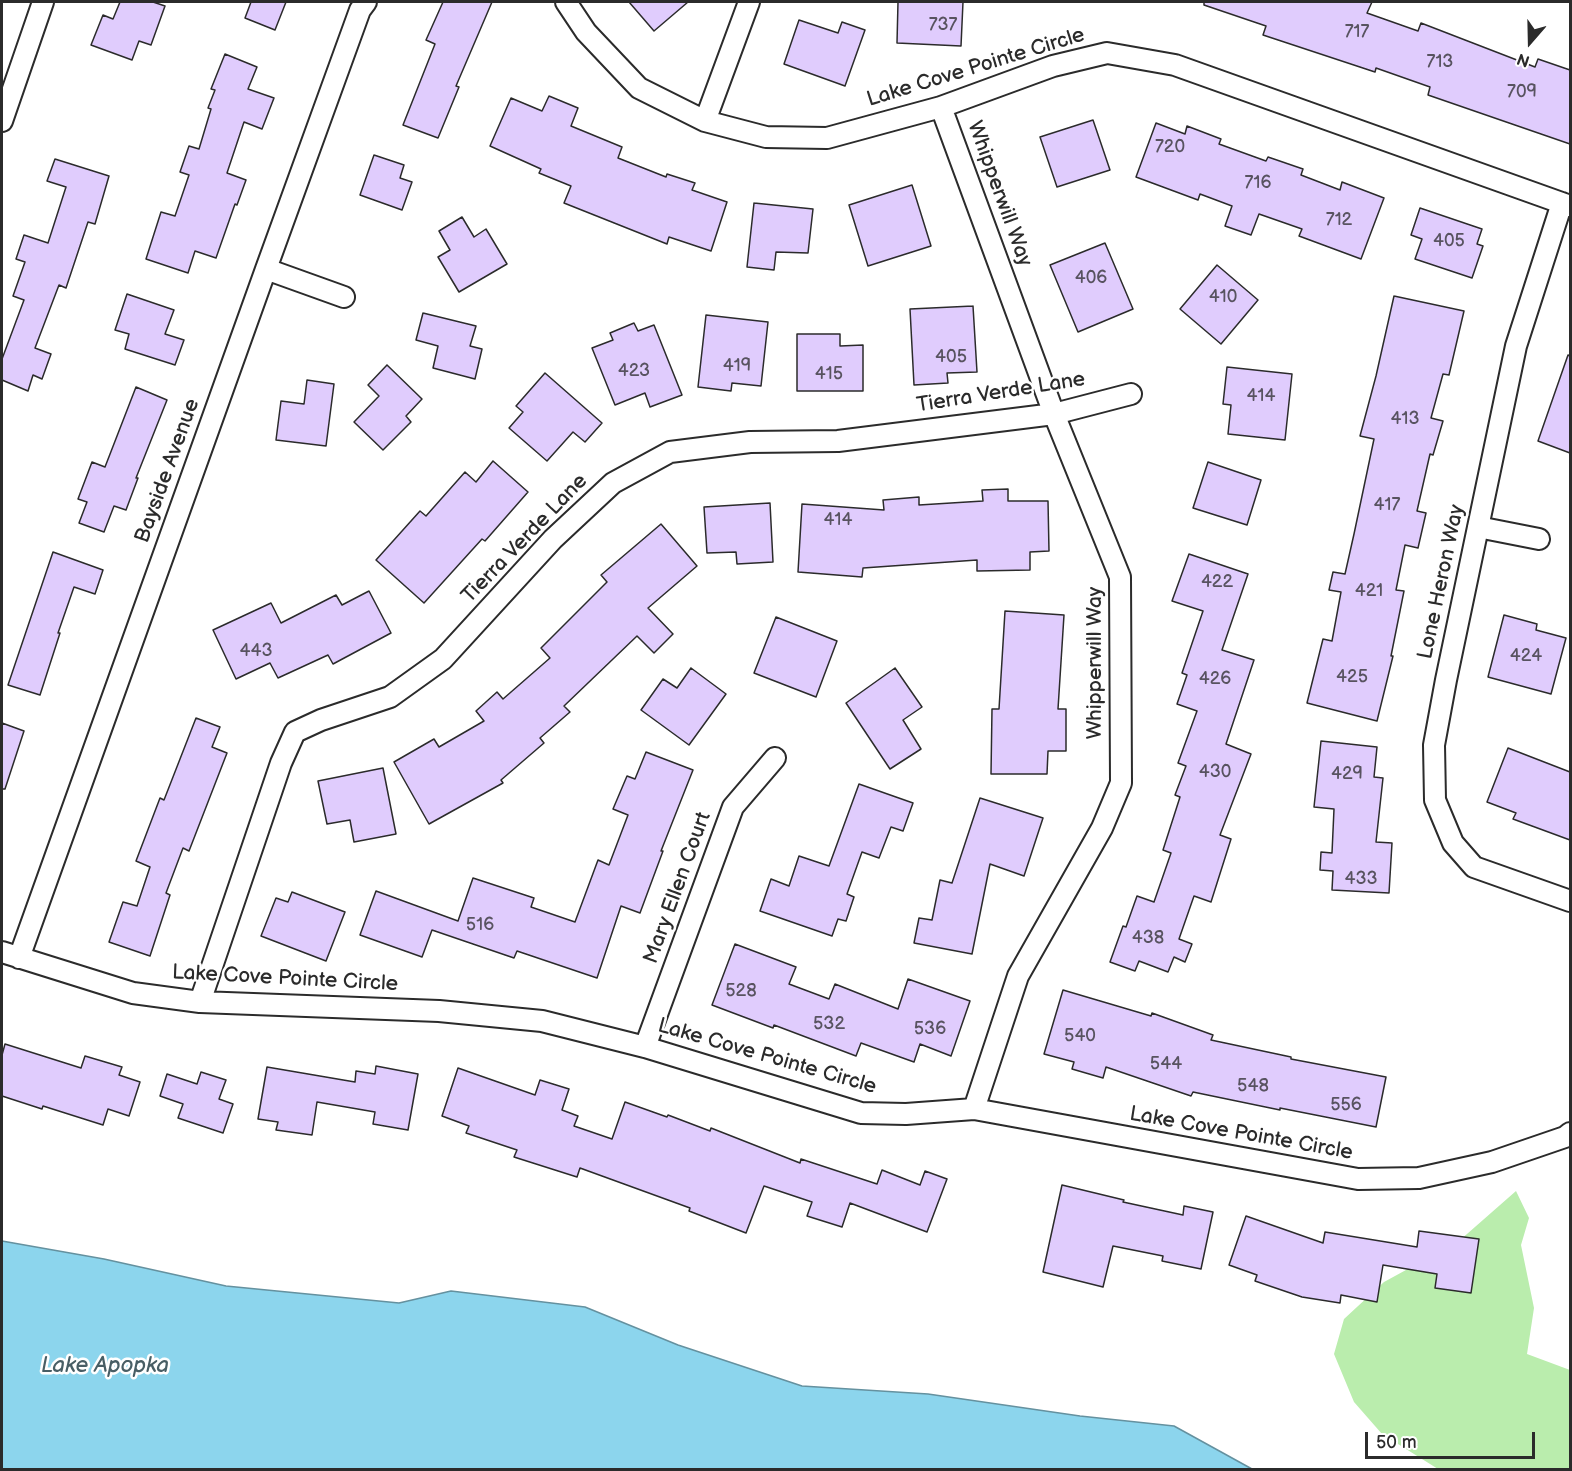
<!DOCTYPE html>
<html>
<head>
<meta charset="utf-8">
<style>
	body { margin:0 }
	#map { position:relative; width:1572px; height:1471px; overflow:hidden; background:#fff; font-family:"Balsamiq Sans",sans-serif }
	canvas { display:block }
	.frame { position:absolute; inset:0; border:3px solid #2b2b2b; pointer-events:none }
	.north { position:absolute; left:1500px; top:12px; width:60px; height:60px; -webkit-text-stroke:4px #fff; paint-order:stroke; rotate:200deg; font-size:16px; font-weight:700; line-height:24px; text-align:center; color:#2b2b2b }
	.north::after { content:''; display:block; margin:auto; width:21px; height:27px; background:#2b2b2b; clip-path:polygon(50% 0,100% 100%,50% 72%,0 100%) }
	.scale { position:absolute; left:1365px; top:1432px; width:170px; height:27px; box-sizing:border-box; border:3px solid #2b2b2b; border-top:0; padding-left:8px; font-size:18px; line-height:21px; white-space:nowrap; color:#2b2b2b; -webkit-text-stroke:4px #fff; paint-order:stroke }
</style>
</head>
<body>
<div id="map">
<canvas width="1572" height="1471"></canvas>
<div class="frame"></div>
<div class="north">N</div>
<div class="scale">50 m</div>
</div>
<script>
const c = document.querySelector('canvas').getContext('2d');
c.lineJoin = 'round';
function paint(path, color) {
  c.fillStyle = color;
  c.fill(path, 'evenodd');
}
function poly(rows) {
  const path = new Path2D();
  for (const r of rows) {
    path.moveTo(r[0], r[1]);
    for (let i = 2; i < r.length; i += 2) path.lineTo(r[i], r[i + 1]);
  }
  return path;
}
function stroke(path, color, width, dash) {
  c.strokeStyle = color;
  c.lineWidth = width;
  c.lineCap = dash ? 'butt' : 'round';
  c.setLineDash(dash || []);
  c.stroke(path);
}
function label(font, color, halo, rows, align = 'center') {
  c.font = font + ' "Balsamiq Sans",sans-serif';
  c.lineWidth = 5;
  c.setLineDash([]);
  c.textBaseline = 'middle';
  c.strokeStyle = halo;
  c.fillStyle = color;
  for (const [text, x, y, turn = 0] of rows) {
    c.save();
    c.translate(x, y);
    c.rotate((+turn || 0) * Math.PI / 180);
    c.textAlign = isNaN(turn) ? turn : align;
    if (halo) c.strokeText(text, 0, 0);
    c.fillText(text, 0, 0);
    c.restore();
  }
}
paint(poly([
	[1516,1191,1529,1218,1521,1245,1534,1308,1527,1354,1570,1370,1570,1469,1438,1469,1382,1434,1354,1402,1334,1354,1344,1319,1384,1282,1459,1241]
]), '#baedad');
const water = poly([
	[2,1241,104,1259,226,1286,399,1303,451,1291,585,1307,678,1345,802,1386,928,1394,1080,1416,1174,1426,1252,1469,2,1469,2,1241]
]);
paint(water, '#8cd5ed');
stroke(water, '#65919f', 1.5);
const building = poly([
	[120,2,153,2,165,6,151,45,139,41,132,60,91,45,103,15,113,19,120,2],
	[251,2,286,2,275,30,245,18,251,2],
	[443,2,492,2,456,86,459,87,438,138,403,125,435,44,426,40,443,2],
	[629,2,688,2,654,31,629,2],
	[898,2,963,2,961,46,897,43,898,2],
	[1204,2,1372,2,1367,13,1418,31,1421,23,1535,67,1538,59,1570,70,1570,144,1428,95,1430,87,1376,68,1375,72,1263,35,1266,26,1204,5,1204,2],
	[799,20,838,33,842,22,865,30,845,86,784,64,799,20],
	[225,54,257,67,248,89,274,98,262,129,244,122,227,173,246,180,237,205,235,204,216,258,195,251,188,273,146,259,161,212,175,216,189,175,180,172,189,146,199,149,211,109,208,108,215,90,211,89,225,54],
	[549,96,578,108,571,126,622,147,618,158,666,177,667,174,695,183,692,190,727,202,711,251,669,237,667,244,564,203,571,186,539,173,541,169,490,146,511,98,542,111,549,96],
	[1093,120,1110,170,1057,187,1040,137,1093,120],
	[1156,123,1185,134,1187,126,1221,139,1219,144,1266,161,1268,157,1303,169,1301,175,1340,190,1342,182,1384,198,1361,259,1299,236,1302,229,1259,214,1251,235,1225,226,1232,206,1200,194,1198,200,1136,177,1156,123],
	[374,155,404,165,400,178,412,182,402,210,360,195,374,155],
	[55,159,109,176,95,224,88,222,66,288,59,285,35,348,51,354,42,379,33,375,28,391,2,380,2,359,24,300,13,296,25,262,16,259,24,235,48,243,66,187,47,181,55,159],
	[912,185,931,246,868,266,849,205,912,185],
	[754,203,813,209,808,253,776,252,774,270,747,267,754,203],
	[1420,208,1482,229,1477,244,1483,246,1472,278,1415,259,1422,239,1411,235,1420,208],
	[462,217,474,237,486,229,507,264,459,292,438,257,450,250,439,231,462,217],
	[1105,243,1133,309,1078,332,1050,265,1105,243],
	[1217,265,1258,300,1221,344,1180,309,1217,265],
	[127,294,174,310,165,334,184,340,175,365,125,349,129,334,115,330,127,294],
	[1394,296,1464,311,1449,375,1443,374,1431,418,1443,421,1433,455,1430,454,1417,511,1426,513,1418,548,1405,545,1396,590,1404,591,1391,656,1393,656,1377,721,1307,703,1323,639,1332,641,1341,592,1329,590,1333,572,1345,574,1354,534,1374,439,1360,436,1376,376,1394,296],
	[973,306,977,372,947,373,948,383,914,385,910,309,973,306],
	[423,313,476,326,470,346,482,349,475,379,433,368,438,346,416,340,423,313],
	[706,315,768,322,761,386,732,383,731,391,698,387,706,315],
	[634,323,638,331,654,325,682,395,650,407,645,393,615,405,592,348,613,340,610,333,634,323],
	[797,334,840,334,840,346,863,345,863,391,797,391,797,334],
	[1568,355,1570,356,1570,453,1538,441,1568,355],
	[387,365,422,399,406,416,411,422,383,450,354,422,379,396,368,385,387,365],
	[1227,367,1292,374,1285,440,1228,434,1231,405,1223,404,1227,367],
	[545,373,602,423,585,442,573,432,547,461,509,428,523,412,516,406,545,373],
	[307,380,334,384,326,446,276,440,281,401,304,404,307,380],
	[136,387,167,400,136,478,138,478,126,510,114,506,104,532,79,523,87,502,78,499,92,462,105,467,136,387],
	[493,461,528,492,485,541,482,539,424,603,376,560,420,511,426,516,465,472,476,482,493,461],
	[1208,462,1261,480,1247,525,1193,508,1208,462],
	[1008,489,1008,501,1048,501,1049,551,1030,552,1030,570,977,571,977,560,863,568,862,577,798,572,802,504,884,510,883,500,919,497,919,505,983,501,982,490,1008,489],
	[770,503,773,562,737,564,736,552,707,553,704,507,770,503],
	[661,524,697,566,648,608,673,634,654,653,637,636,564,706,570,712,540,738,544,743,501,780,503,783,429,824,394,762,434,739,439,747,484,721,476,711,497,692,503,699,550,658,541,648,607,582,601,575,661,524],
	[53,552,103,570,95,594,74,587,58,633,60,633,40,695,8,685,53,552],
	[1189,554,1248,574,1222,650,1254,660,1226,744,1251,754,1220,835,1231,839,1211,902,1194,896,1179,939,1192,944,1185,962,1174,957,1168,972,1139,961,1135,971,1110,962,1123,926,1126,927,1137,896,1154,902,1171,853,1163,850,1180,797,1175,795,1186,766,1178,763,1197,711,1177,704,1187,675,1182,673,1203,611,1172,601,1189,554],
	[369,591,391,633,333,664,328,655,278,678,270,663,236,679,213,630,271,603,281,623,336,595,342,605,369,591],
	[1005,611,1064,615,1058,709,1066,709,1066,751,1048,751,1047,774,991,774,992,709,999,709,1005,611],
	[1504,615,1537,624,1536,630,1566,638,1551,694,1488,677,1504,615],
	[776,617,837,641,816,697,754,673,776,617],
	[691,668,726,694,689,745,641,710,663,679,677,688,691,668],
	[895,668,922,707,903,720,921,749,890,769,846,703,895,668],
	[196,718,220,727,212,747,227,753,189,851,183,848,166,893,170,895,150,956,109,942,123,902,137,906,150,867,136,861,160,798,164,800,196,718],
	[2,723,24,731,5,789,2,789,2,723],
	[1321,741,1377,747,1374,777,1383,778,1376,842,1392,843,1389,893,1332,890,1333,871,1320,870,1321,852,1332,853,1334,809,1314,807,1321,741],
	[1508,748,1570,772,1570,840,1513,819,1516,813,1487,802,1508,748],
	[646,752,693,770,661,851,663,851,640,913,621,906,597,978,517,951,514,958,432,930,422,957,360,935,376,891,458,921,473,878,534,898,531,907,575,922,598,860,609,865,628,815,613,809,627,776,635,779,646,752],
	[383,768,396,834,354,842,350,820,327,824,318,781,383,768],
	[859,784,913,803,903,831,891,827,879,858,862,852,847,894,854,897,846,921,838,919,832,936,760,911,771,879,789,886,799,856,829,866,859,784],
	[980,798,1043,818,1024,876,990,864,972,954,914,943,919,918,932,920,940,880,952,883,980,798],
	[292,892,345,912,326,961,261,936,276,898,288,902,292,892],
	[735,944,796,967,789,984,829,999,835,984,898,1009,908,979,970,1001,951,1056,920,1044,914,1062,861,1043,856,1056,774,1025,773,1028,712,1005,735,944],
	[1063,990,1151,1016,1152,1013,1213,1035,1211,1040,1291,1057,1291,1059,1386,1077,1376,1127,1280,1108,1280,1110,1193,1092,1191,1096,1106,1067,1103,1078,1072,1069,1074,1062,1044,1054,1063,990],
	[5,1044,81,1068,85,1056,122,1067,119,1075,140,1082,129,1116,108,1109,103,1125,43,1106,42,1109,2,1096,2,1055,5,1044],
	[376,1066,418,1074,408,1130,373,1124,375,1112,317,1102,312,1135,276,1130,278,1122,258,1119,267,1067,355,1082,356,1071,375,1074,376,1066],
	[458,1068,535,1095,540,1080,569,1089,562,1110,578,1116,574,1126,612,1139,625,1102,667,1117,668,1115,710,1131,711,1128,800,1163,801,1159,877,1184,882,1170,920,1185,925,1171,947,1179,927,1232,850,1203,842,1227,807,1216,812,1202,764,1186,746,1233,689,1211,690,1208,580,1168,577,1177,514,1157,517,1150,466,1133,469,1126,442,1116,458,1068],
	[201,1072,226,1080,219,1099,233,1104,223,1133,178,1118,183,1104,160,1096,167,1074,197,1084,201,1072],
	[1062,1185,1124,1200,1123,1202,1183,1215,1184,1206,1213,1212,1201,1269,1162,1261,1163,1256,1113,1246,1103,1287,1043,1272,1062,1185],
	[1246,1216,1323,1243,1325,1232,1417,1247,1419,1231,1479,1239,1471,1293,1435,1288,1437,1274,1383,1265,1377,1302,1341,1295,1340,1303,1302,1297,1255,1281,1257,1275,1229,1265,1246,1216]
]);
paint(building, '#e0ccfd');
stroke(building, '#2b2b2b', 1.5);
const minor = poly([
	[566,2,586,32,639,88,705,121,766,137,827,138,941,107,1053,66,1107,53,1175,65,1570,206],
	[941,107,1054,414,1120,577,1121,783,1102,828,1018,976,974,1109],
	[2,121,43,2],
	[705,121,749,2],
	[1562,203,1516,346,1446,680,1434,745,1435,800,1453,843,1474,867,1570,901],
	[266,269,344,297],
	[1478,527,1539,539],
	[2,952,133,993,200,1002,439,1011,542,1021,645,1047,861,1113,906,1114,974,1109,1358,1179,1419,1178,1492,1162,1565,1137,1570,1133],
	[19,958,266,269,360,10,366,2],
	[200,1002,281,763,295,732,321,720,390,697,443,659,553,539,613,483,670,452,750,442,838,441,1054,414,1131,394],
	[645,1047,733,807,775,758]
]);
stroke(minor, '#2b2b2b', 24);
stroke(minor, '#fff', 20);
label('18px', '#585360', null, [
	["737",943,25],
	["717",1357,32],
	["713",1440,62],
	["709",1522,92],
	["720",1170,147],
	["716",1258,183],
	["712",1339,220],
	["405",1449,241],
	["406",1091,278],
	["410",1223,297],
	["405",951,357],
	["419",737,366],
	["423",634,371],
	["415",829,374],
	["414",1261,396],
	["413",1405,419],
	["417",1387,505],
	["414",838,520],
	["422",1217,582],
	["421",1369,591],
	["443",256,651],
	["424",1526,656],
	["425",1352,677],
	["426",1215,679],
	["430",1215,772],
	["429",1347,774],
	["433",1361,879],
	["516",480,925],
	["438",1148,938],
	["528",741,991],
	["532",829,1024],
	["536",930,1029],
	["540",1080,1036],
	["544",1166,1064],
	["548",1253,1086],
	["556",1346,1105]
]);
label('21px', '#2b2b2b', '#fff', [
	["Lake Cove Pointe Circle",976,68,-17],
	["Whipperwill Way",999,194,70],
	["Tierra Verde Lane",1001,393,-9],
	["Bayside Avenue",168,471,-70],
	["Tierra Verde Lane",525,539,-46],
	["Lone Heron Way",1442,582,-78],
	["Whipperwill Way",1096,663,-90],
	["Mary Ellen Court",678,888,-70],
	["Lake Cove Pointe Circle",285,979,3],
	["Lake Cove Pointe Circle",767,1057,16],
	["Lake Cove Pointe Circle",1241,1134,10]
]);
label('italic 22px', '#485e65', '#fff', [
	["Lake Apopka",105,1366]
]);
</script>
</body>
</html>
